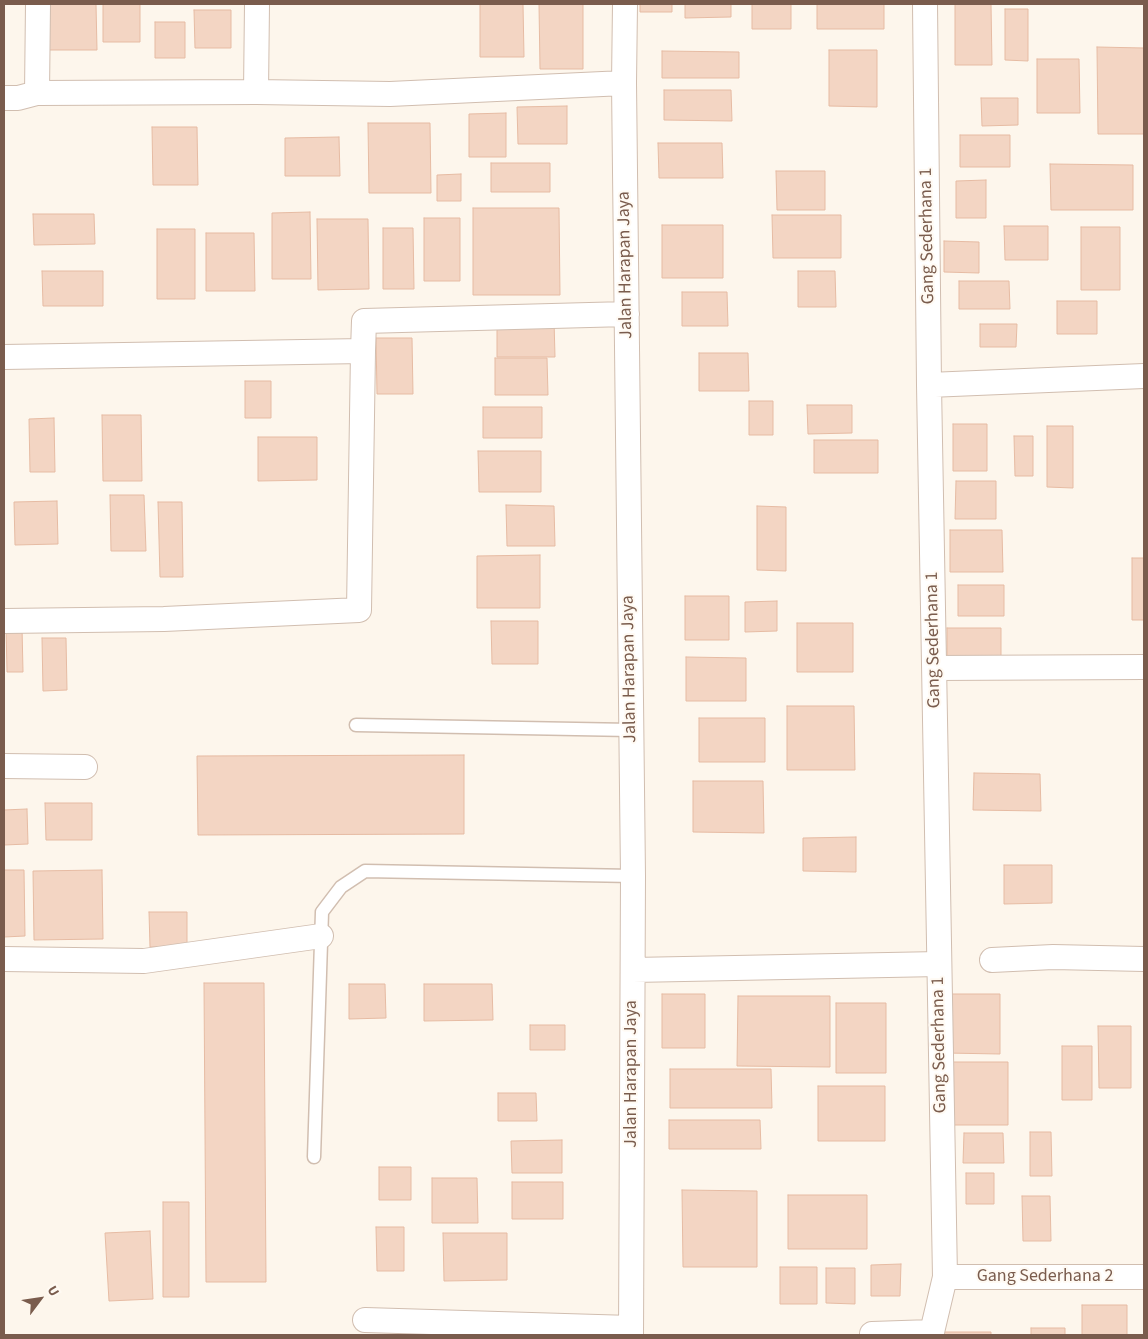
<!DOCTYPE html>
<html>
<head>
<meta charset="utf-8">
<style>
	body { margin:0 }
	#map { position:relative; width:1148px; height:1339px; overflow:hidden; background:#fdf6ec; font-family:"Source Sans 3",sans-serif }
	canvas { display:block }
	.frame { position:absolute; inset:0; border:5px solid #7a5c4d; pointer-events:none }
	.north { position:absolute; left:15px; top:1274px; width:50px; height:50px; -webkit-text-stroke:4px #fffaf3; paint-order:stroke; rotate:59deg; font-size:14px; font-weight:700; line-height:20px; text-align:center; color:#7a5c4d }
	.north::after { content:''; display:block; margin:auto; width:18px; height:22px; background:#7a5c4d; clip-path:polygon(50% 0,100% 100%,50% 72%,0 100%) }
</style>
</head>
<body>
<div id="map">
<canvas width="1148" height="1339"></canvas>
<div class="frame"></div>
<div class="north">U</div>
</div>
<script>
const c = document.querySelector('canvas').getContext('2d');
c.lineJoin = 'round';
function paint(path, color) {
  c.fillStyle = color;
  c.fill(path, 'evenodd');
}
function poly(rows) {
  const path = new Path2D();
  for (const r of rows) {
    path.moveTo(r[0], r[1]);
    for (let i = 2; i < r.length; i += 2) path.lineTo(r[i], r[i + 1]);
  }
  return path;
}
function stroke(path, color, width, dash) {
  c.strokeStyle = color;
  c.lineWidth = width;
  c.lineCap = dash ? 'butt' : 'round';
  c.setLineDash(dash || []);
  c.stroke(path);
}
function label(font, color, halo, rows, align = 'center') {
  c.font = font + ' "Source Sans 3",sans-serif';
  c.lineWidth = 4;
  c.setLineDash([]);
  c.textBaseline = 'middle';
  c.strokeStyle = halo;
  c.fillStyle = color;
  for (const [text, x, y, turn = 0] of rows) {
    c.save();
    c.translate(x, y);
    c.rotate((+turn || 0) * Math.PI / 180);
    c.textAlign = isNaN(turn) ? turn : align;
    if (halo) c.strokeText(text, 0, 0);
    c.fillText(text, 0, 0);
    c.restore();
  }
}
const building = poly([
	[45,4,96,4,97,50,45,50,45,4],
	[103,4,140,4,140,42,103,42,103,4],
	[480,4,523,4,524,57,480,57,480,4],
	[539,4,583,4,583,69,540,69,539,4],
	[640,4,672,4,672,12,640,12,640,4],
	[685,4,731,4,731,17,685,18,685,4],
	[752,4,791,4,791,29,752,29,752,4],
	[817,4,884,4,884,29,817,29,817,4],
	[955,4,991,4,992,65,955,65,955,4],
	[1005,9,1028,9,1028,61,1005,60,1005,9],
	[194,10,231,10,231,48,195,48,194,10],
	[155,22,185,22,185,58,155,58,155,22],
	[1097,47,1144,48,1144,134,1098,134,1097,47],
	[829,50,877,50,877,107,829,106,829,50],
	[662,51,739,52,739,78,662,78,662,51],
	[1037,59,1079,59,1080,113,1037,113,1037,59],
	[664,90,731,90,732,121,664,120,664,90],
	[981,98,1018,98,1018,125,982,126,981,98],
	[567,106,567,144,518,144,517,107,567,106],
	[506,113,506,157,469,157,469,114,506,113],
	[368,123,430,123,431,193,369,193,368,123],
	[152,127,197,127,198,185,153,185,152,127],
	[960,135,1010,135,1010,167,960,167,960,135],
	[339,137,340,176,285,176,285,138,339,137],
	[658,143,722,143,723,178,659,178,658,143],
	[491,163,550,163,550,192,491,192,491,163],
	[1050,164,1133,165,1133,210,1051,210,1050,164],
	[776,171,825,171,825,210,777,210,776,171],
	[461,174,461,201,437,201,437,175,461,174],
	[986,180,986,218,956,218,956,181,986,180],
	[473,208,559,208,560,295,473,295,473,208],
	[310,212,311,279,272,279,272,213,310,212],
	[33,214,94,214,95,244,34,245,33,214],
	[772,215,841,215,841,258,773,258,772,215],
	[424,218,460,218,460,281,424,281,424,218],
	[317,219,368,219,369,289,318,290,317,219],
	[662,225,723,225,723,278,662,278,662,225],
	[1004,226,1048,226,1048,260,1005,260,1004,226],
	[1081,227,1120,227,1120,290,1081,290,1081,227],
	[383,228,413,228,414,289,383,289,383,228],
	[157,229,195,229,195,299,157,299,157,229],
	[206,233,254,233,255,291,206,291,206,233],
	[944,241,979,242,979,273,944,272,944,241],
	[42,271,103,271,103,306,43,306,42,271],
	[798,271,835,271,836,307,798,307,798,271],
	[959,281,1009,281,1010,309,959,309,959,281],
	[682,292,727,292,728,326,682,326,682,292],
	[1057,301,1097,301,1097,334,1057,334,1057,301],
	[497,320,554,320,555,357,497,357,497,320],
	[980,324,1017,324,1016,347,980,347,980,324],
	[376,338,412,338,413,394,377,394,376,338],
	[699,353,748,353,749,391,699,391,699,353],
	[495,358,547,358,548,395,495,395,495,358],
	[245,381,271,381,271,418,245,418,245,381],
	[749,401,773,401,773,435,749,435,749,401],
	[807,405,852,405,852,433,808,434,807,405],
	[483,407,542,407,542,438,483,438,483,407],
	[102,415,141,415,142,481,103,481,102,415],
	[54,418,55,472,30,472,29,419,54,418],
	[953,424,987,424,987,471,953,471,953,424],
	[1047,426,1073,426,1073,488,1047,487,1047,426],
	[1014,436,1033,436,1033,476,1015,476,1014,436],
	[258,437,317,437,317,480,258,481,258,437],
	[814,440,878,440,878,473,814,473,814,440],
	[478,451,541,451,541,492,479,492,478,451],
	[956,481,996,481,996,519,955,519,956,481],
	[110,495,144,495,146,551,111,551,110,495],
	[57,501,58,544,15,545,14,502,57,501],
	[158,502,182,502,183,577,160,577,158,502],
	[506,505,554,506,555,546,507,546,506,505],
	[757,506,786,507,786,571,757,570,757,506],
	[950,530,1002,530,1003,572,950,572,950,530],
	[540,555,540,608,477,608,477,556,540,555],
	[1132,558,1144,558,1144,620,1132,620,1132,558],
	[958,585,1004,585,1004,616,958,616,958,585],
	[685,596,729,596,729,640,685,640,685,596],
	[777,601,777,631,745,632,745,602,777,601],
	[491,621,538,621,538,664,492,664,491,621],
	[797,623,853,623,853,672,797,672,797,623],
	[6,627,22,627,23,672,7,672,6,627],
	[947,628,1001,628,1001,662,947,662,947,628],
	[42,638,66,638,67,690,43,691,42,638],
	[686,657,746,658,746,701,686,701,686,657],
	[787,706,854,706,855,770,787,770,787,706],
	[699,718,765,718,765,762,699,762,699,718],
	[464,755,464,834,198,835,197,756,464,755],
	[974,773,1040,774,1041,811,973,810,974,773],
	[693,781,763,781,764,833,693,832,693,781],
	[45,803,92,803,92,840,46,840,45,803],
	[27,809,28,844,4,845,4,810,27,809],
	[856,837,856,872,803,871,803,838,856,837],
	[1004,865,1052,865,1052,903,1004,904,1004,865],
	[4,870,24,870,25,936,4,937,4,870],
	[102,870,103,939,34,940,33,871,102,870],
	[149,912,187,912,187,947,150,947,149,912],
	[204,983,264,983,266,1282,206,1282,204,983],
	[349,984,385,984,386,1018,349,1019,349,984],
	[424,984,492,984,493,1020,424,1021,424,984],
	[662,994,705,994,705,1048,662,1048,662,994],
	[945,994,1000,994,1000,1054,945,1053,945,994],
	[738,996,830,996,830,1067,737,1066,738,996],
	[836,1003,886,1003,886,1073,836,1073,836,1003],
	[530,1025,565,1025,565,1050,530,1050,530,1025],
	[1098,1026,1131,1026,1131,1088,1099,1088,1098,1026],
	[1062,1046,1092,1046,1092,1100,1062,1100,1062,1046],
	[945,1062,1008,1062,1008,1125,945,1125,945,1062],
	[670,1069,771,1069,772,1108,670,1108,670,1069],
	[818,1086,885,1086,885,1141,818,1141,818,1086],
	[498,1093,536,1093,537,1121,498,1121,498,1093],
	[669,1120,760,1120,761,1149,669,1149,669,1120],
	[1030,1132,1051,1132,1052,1176,1030,1176,1030,1132],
	[964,1133,1003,1133,1004,1163,963,1163,964,1133],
	[562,1140,562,1173,512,1173,511,1141,562,1140],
	[379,1167,411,1167,411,1200,379,1200,379,1167],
	[966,1173,994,1173,994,1204,966,1204,966,1173],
	[432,1178,477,1178,478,1223,432,1223,432,1178],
	[512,1182,563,1182,563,1219,512,1219,512,1182],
	[682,1190,757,1191,757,1267,683,1267,682,1190],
	[788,1195,867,1195,867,1249,788,1249,788,1195],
	[1022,1196,1050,1196,1051,1241,1023,1241,1022,1196],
	[163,1202,189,1202,189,1297,163,1297,163,1202],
	[376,1227,404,1227,404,1271,377,1271,376,1227],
	[150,1231,153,1299,109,1301,105,1233,150,1231],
	[443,1233,507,1233,507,1280,444,1281,443,1233],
	[901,1264,900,1296,871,1296,871,1265,901,1264],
	[780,1267,817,1267,817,1304,780,1304,780,1267],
	[826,1268,855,1268,855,1304,826,1303,826,1268],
	[1082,1305,1127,1305,1127,1335,1082,1335,1082,1305],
	[1031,1328,1065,1328,1065,1335,1031,1335,1031,1328],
	[940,1332,991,1332,991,1335,940,1335,940,1332]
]);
paint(building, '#f3d5c3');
stroke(building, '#e6bba3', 1);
const lane = poly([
	[356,725,631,730],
	[314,1157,322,912,341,887,365,871,633,876]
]);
const street = poly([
	[625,4,624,83,633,876,631,1335],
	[256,92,257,4],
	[37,93,38,4],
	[4,98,18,98,37,93,256,92,390,94,624,83],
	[4,357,363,351,364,321,627,314],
	[929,385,1144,376],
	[4,621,164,619,359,610,363,351],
	[935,668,1144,667],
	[4,766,85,767],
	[4,959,144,961,321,936],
	[992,960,1053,957,1144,959],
	[633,970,939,964],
	[945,1277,1144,1277],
	[365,1320,631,1328],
	[872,1334,932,1332,945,1277,929,385,925,4]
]);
stroke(lane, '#d1beb0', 15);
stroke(street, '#d1beb0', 26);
stroke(lane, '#fff', 12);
stroke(street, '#fff', 24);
label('18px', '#7a5c4d', '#fffaf3', [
	["Gang Sederhana 1",928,236,-91],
	["Jalan Harapan Jaya",626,265,-91],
	["Gang Sederhana 1",934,640,-91],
	["Jalan Harapan Jaya",630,669,-91],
	["Gang Sederhana 1",940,1045,-91],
	["Jalan Harapan Jaya",632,1074,-90],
	["Gang Sederhana 2",1045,1277]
]);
</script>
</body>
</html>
